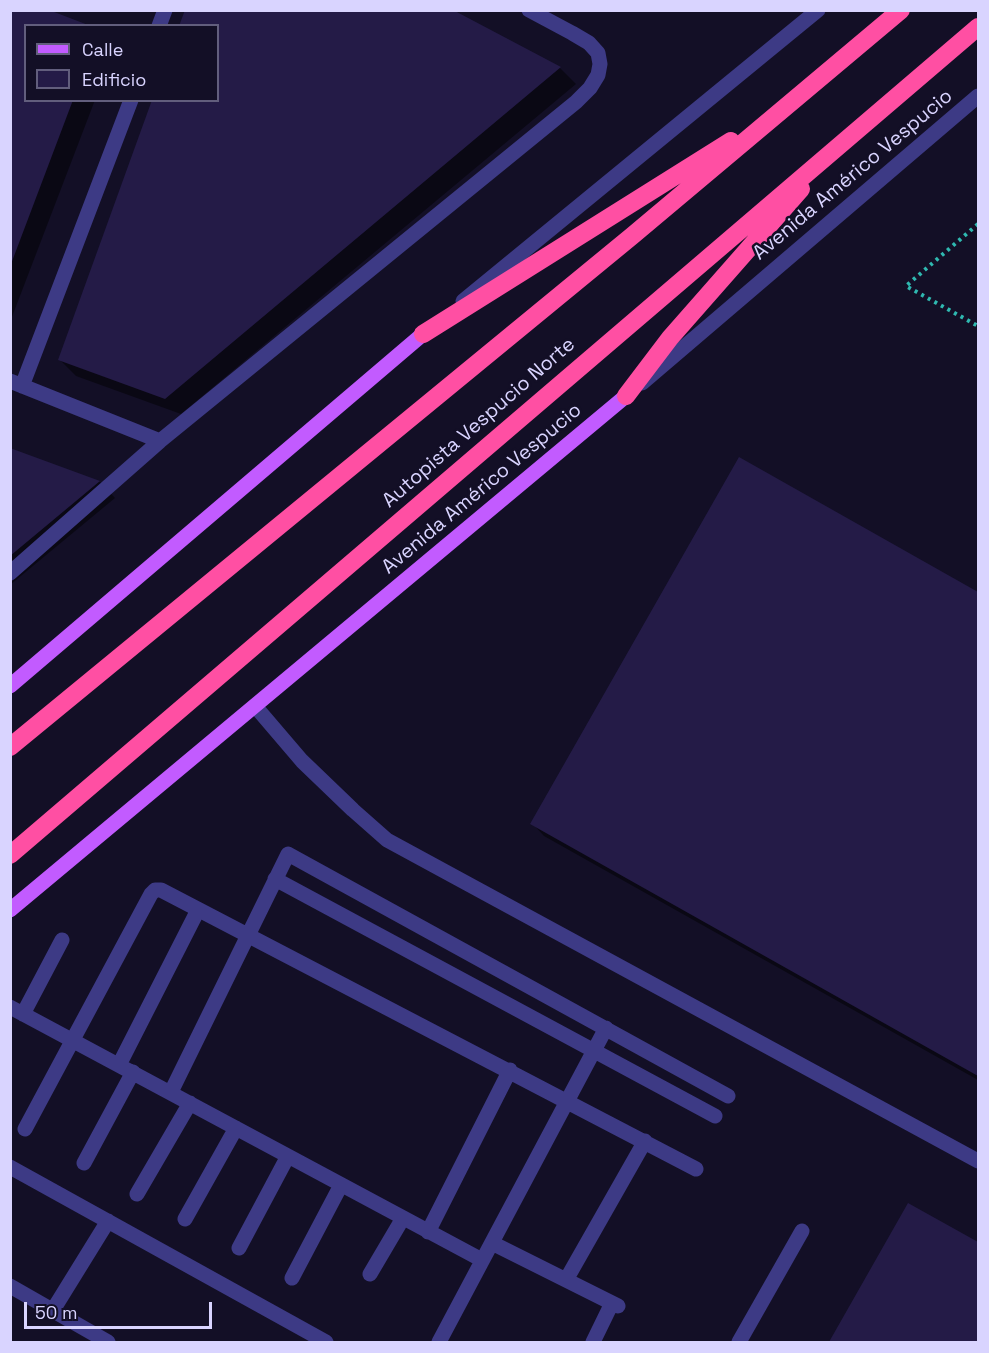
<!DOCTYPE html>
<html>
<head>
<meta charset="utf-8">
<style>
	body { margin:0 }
	#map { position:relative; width:989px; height:1353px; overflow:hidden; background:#130f26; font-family:"Space Grotesk",sans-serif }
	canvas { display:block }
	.frame { position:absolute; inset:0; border:12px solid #d9d4ff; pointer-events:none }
	.legend { position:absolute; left:24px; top:24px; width:195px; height:78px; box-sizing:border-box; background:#130f26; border:2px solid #625e7d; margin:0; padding:8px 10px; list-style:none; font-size:18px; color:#d9d4ff }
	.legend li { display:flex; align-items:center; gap:12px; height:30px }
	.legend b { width:30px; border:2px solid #625e7d }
	.scale { position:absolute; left:24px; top:1302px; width:188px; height:27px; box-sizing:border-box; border:3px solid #d9d4ff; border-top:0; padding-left:8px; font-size:18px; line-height:21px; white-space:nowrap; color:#d9d4ff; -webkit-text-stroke:4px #130f26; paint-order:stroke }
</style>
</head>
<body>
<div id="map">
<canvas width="989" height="1353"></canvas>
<div class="frame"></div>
<ul class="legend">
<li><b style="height:8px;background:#c25bff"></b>Calle</li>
<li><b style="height:16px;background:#241b47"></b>Edificio</li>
</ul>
<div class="scale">50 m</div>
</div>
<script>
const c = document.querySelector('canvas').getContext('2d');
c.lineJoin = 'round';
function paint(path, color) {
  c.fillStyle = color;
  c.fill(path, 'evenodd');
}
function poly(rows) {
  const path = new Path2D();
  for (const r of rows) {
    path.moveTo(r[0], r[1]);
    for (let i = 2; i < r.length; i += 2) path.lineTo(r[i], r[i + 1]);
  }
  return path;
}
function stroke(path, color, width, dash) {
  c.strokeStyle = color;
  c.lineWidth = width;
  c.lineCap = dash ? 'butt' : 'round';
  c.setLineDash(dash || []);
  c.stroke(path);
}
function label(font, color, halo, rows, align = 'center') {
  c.font = font + ' "Space Grotesk",sans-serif';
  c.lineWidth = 5;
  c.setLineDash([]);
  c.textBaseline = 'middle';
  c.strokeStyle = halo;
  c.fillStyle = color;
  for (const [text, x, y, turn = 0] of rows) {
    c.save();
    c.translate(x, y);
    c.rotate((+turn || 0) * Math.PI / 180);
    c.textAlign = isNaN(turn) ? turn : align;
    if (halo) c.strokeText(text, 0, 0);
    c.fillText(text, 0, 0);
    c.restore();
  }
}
paint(poly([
	[10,10,45,10,85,26,26,26,26,100,95,100,10,322],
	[450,10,560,68,576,84,181,414,76,376,60,360,218,100,218,26],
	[10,450,100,482,115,498,10,585],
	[739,459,978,593,978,1080,544,836,532,823],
	[909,1205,978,1244,978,1342,831,1342]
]), '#0007');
paint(poly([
	[10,10,49,10,88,25,26,26,26,100,73,100,11,264],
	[185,10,453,10,561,67,165,399,58,360,152,100,218,100,218,26,179,26],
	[10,448,100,481,10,556],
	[739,457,978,592,978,1076,530,824],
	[908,1203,978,1242,978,1342,829,1342]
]), '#241b47');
stroke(poly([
	[978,224,906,286,978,326]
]), '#2fb8b0', 4, [3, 4.5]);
stroke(poly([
	[159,26,165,10],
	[463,301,818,10],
	[10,381,160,441],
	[642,383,978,96],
	[22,386,131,100],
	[10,573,160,441,576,102,590,88,598,75,600,64,598,53,589,43,572,33,529,10],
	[255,706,302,761,353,810,387,840,978,1161],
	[275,879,715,1116],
	[10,1007,482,1260],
	[23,1014,62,940],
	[119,1065,198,910],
	[171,1092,288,854,728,1096],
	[25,1129,151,894,155,890,161,890,696,1169],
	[84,1163,133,1072],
	[10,1167,326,1342],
	[137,1194,190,1103],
	[185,1219,236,1128],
	[428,1232,510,1070],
	[492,1243,618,1306],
	[239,1248,288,1156],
	[370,1274,403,1218],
	[292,1278,341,1185],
	[566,1280,645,1141],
	[10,1286,108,1342],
	[53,1310,108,1221],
	[439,1342,606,1028],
	[593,1342,612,1303],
	[739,1342,802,1231]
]), '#3d3a85', 15);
stroke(poly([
	[10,686,423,334],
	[10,910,626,396]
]), '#c25bff', 15);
stroke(poly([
	[423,334,731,141],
	[626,396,670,338,801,189],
	[10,747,632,236,901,10],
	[10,855,978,27]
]), '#ff4fa3', 18);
label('20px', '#d9d4ff', '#130f26', [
	["Avenida Américo Vespucio",853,175,-40],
	["Autopista Vespucio Norte",479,423,-41],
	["Avenida Américo Vespucio",482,489,-40]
]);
</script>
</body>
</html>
